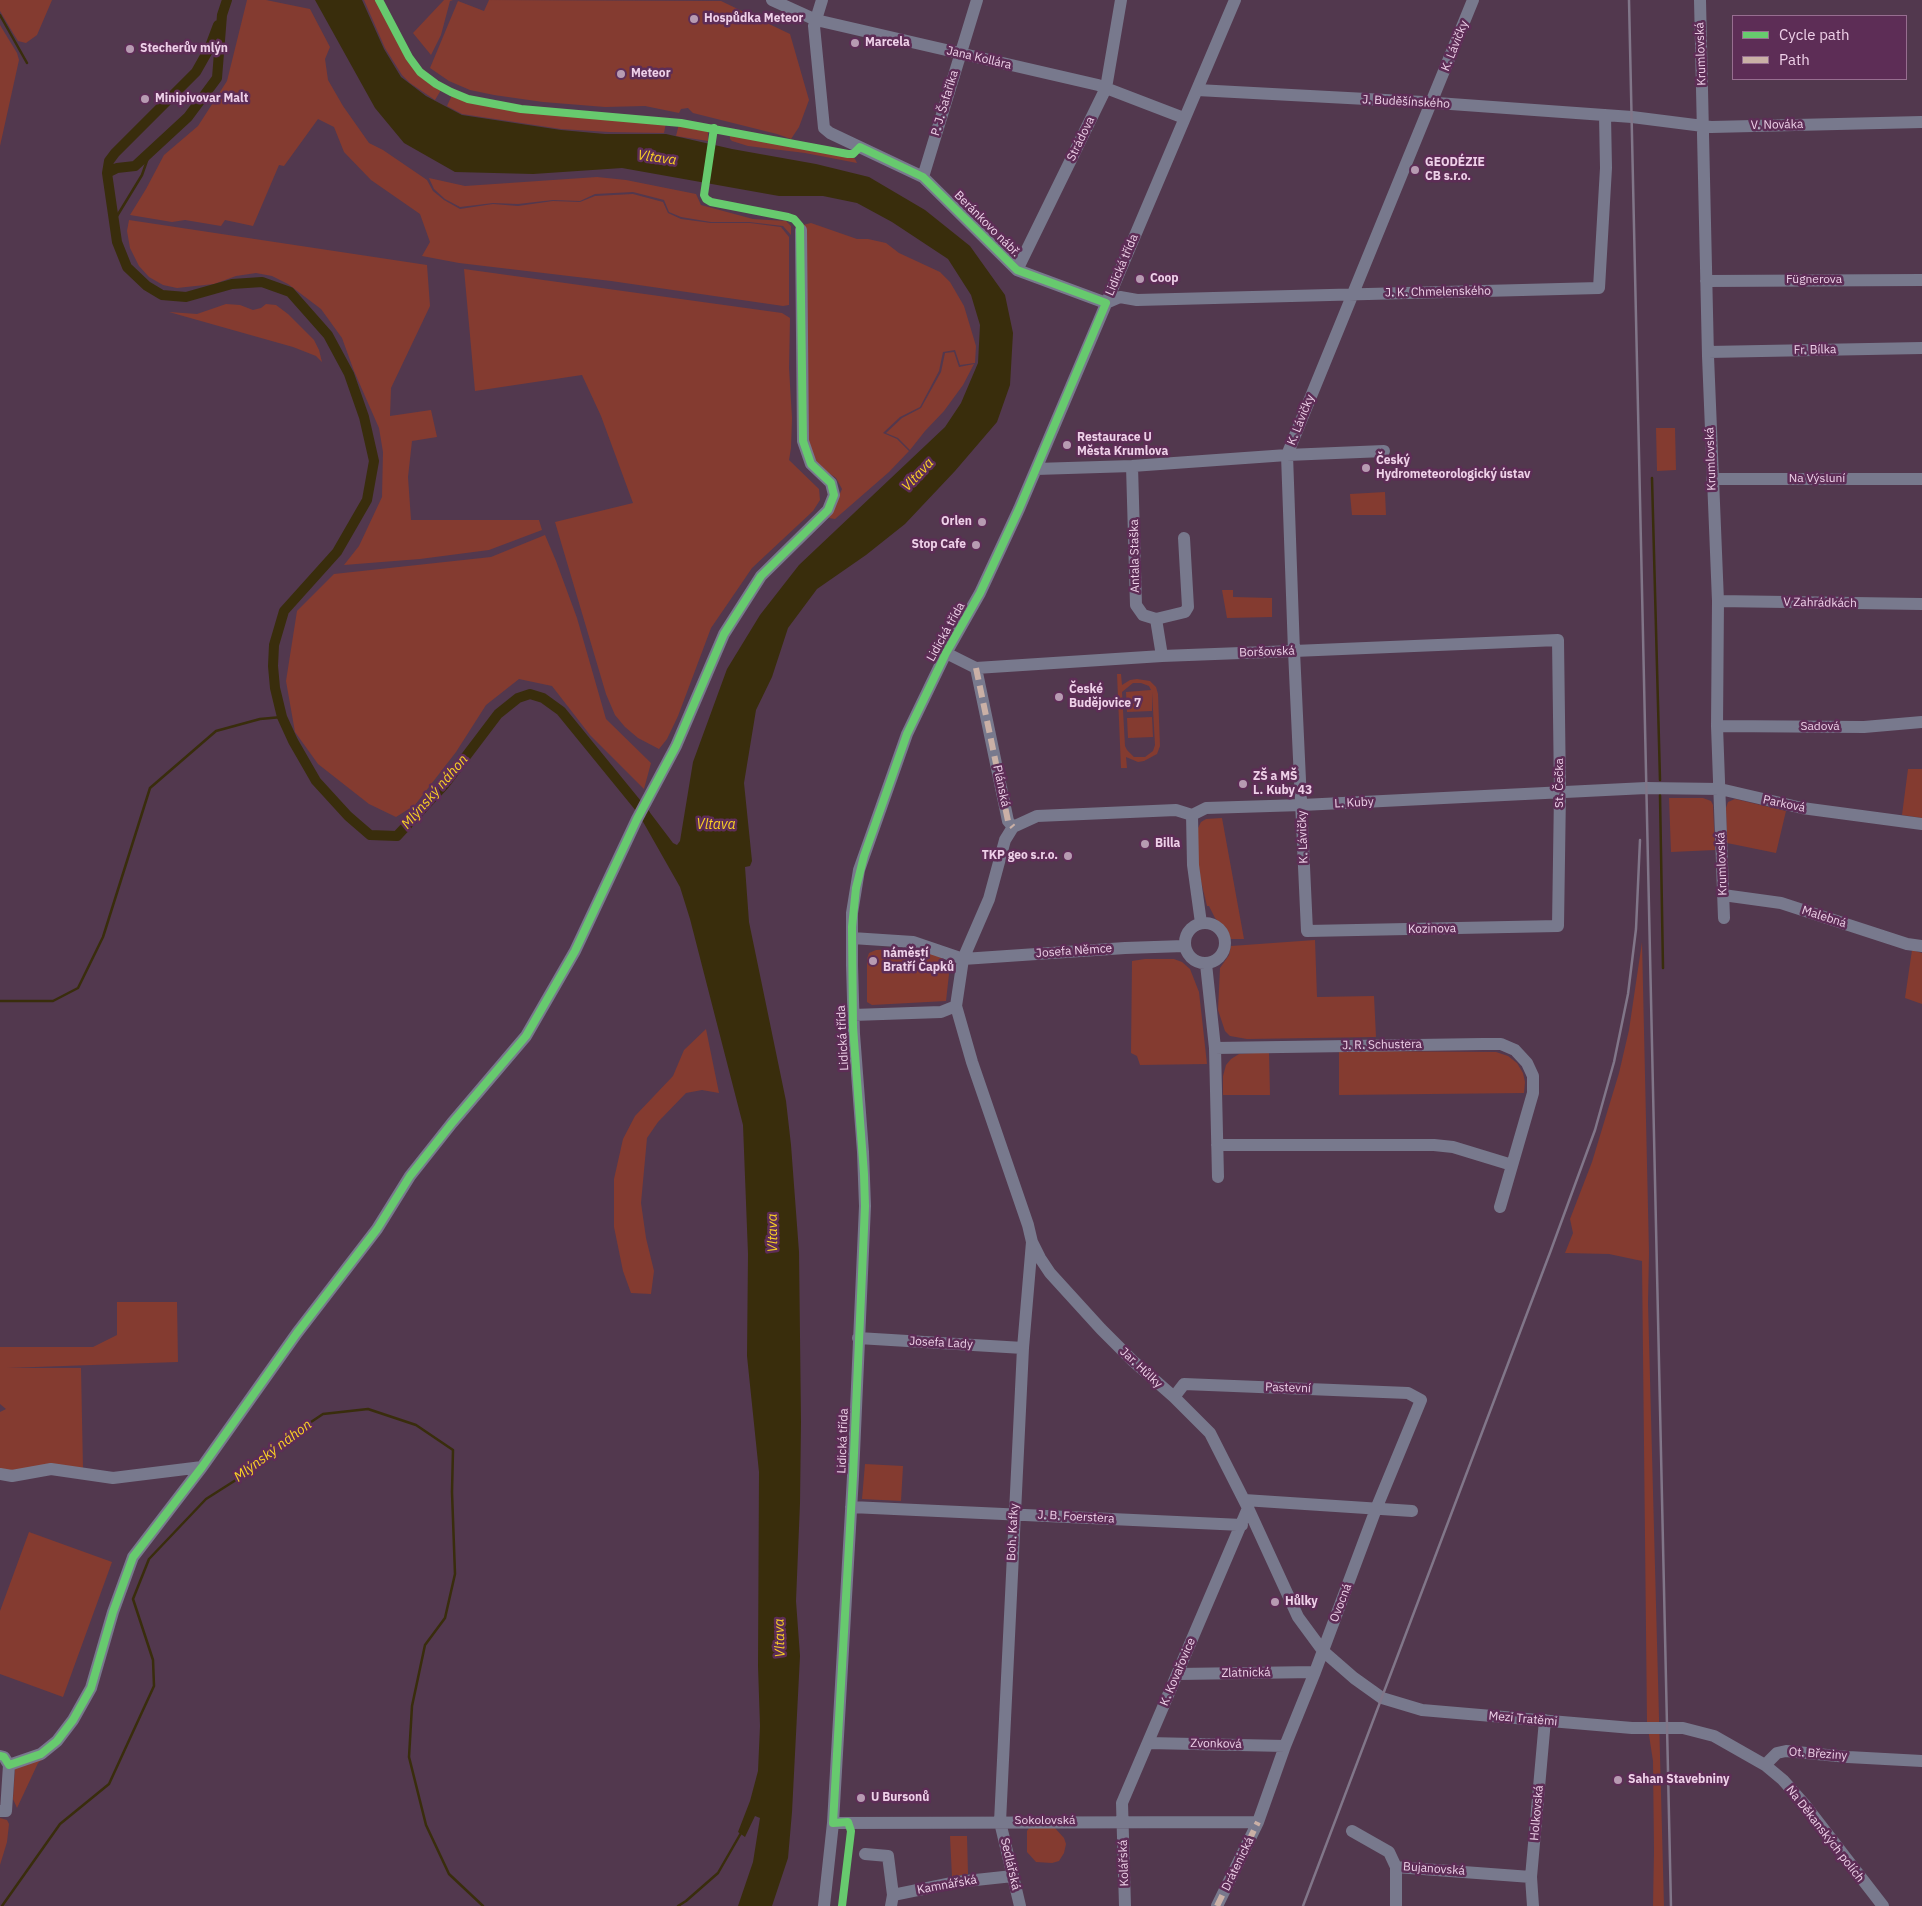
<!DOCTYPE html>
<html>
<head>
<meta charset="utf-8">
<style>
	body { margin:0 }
	#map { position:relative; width:1922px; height:1906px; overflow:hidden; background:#52384e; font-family:"IBM Plex Sans",sans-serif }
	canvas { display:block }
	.legend { position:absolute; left:1732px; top:15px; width:175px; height:65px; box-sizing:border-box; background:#5d2d56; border:1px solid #976e90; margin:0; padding:6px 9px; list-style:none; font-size:15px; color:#eed0e8 }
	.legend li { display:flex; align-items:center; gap:10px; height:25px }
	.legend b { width:25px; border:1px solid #976e90 }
</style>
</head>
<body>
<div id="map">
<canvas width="1922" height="1906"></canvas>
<ul class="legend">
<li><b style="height:6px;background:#67ca6e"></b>Cycle path</li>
<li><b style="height:6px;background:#cab0a6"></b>Path</li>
</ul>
</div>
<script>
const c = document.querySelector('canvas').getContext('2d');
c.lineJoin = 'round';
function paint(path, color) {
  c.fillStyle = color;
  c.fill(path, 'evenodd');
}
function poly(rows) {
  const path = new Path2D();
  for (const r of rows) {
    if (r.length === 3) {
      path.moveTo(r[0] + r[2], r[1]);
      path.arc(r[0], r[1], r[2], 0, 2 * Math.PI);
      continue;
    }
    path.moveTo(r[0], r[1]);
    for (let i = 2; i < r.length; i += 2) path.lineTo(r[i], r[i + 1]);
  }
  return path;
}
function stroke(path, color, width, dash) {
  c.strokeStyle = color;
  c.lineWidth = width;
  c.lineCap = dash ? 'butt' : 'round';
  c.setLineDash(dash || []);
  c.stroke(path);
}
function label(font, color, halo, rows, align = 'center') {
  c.font = font + ' "IBM Plex Sans",sans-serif';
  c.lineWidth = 5;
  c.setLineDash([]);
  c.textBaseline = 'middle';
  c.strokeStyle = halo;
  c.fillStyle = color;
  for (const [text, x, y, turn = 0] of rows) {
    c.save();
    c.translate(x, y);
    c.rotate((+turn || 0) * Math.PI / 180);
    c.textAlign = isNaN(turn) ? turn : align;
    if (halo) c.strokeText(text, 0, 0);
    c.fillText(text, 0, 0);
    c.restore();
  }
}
paint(poly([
	[0,0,52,0,37,35,26,43,18,41,13,33,0,11],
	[247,0,266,0,310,9,330,47,325,59,328,80,343,106,369,143,383,150,427,180,433,191,444,200,460,209,493,204,518,206,553,201,580,202,595,196,633,194,663,202,668,213,681,219,711,223,750,223,781,227,789,237,789,305,783,306,611,281,459,263,422,256,430,242,420,214,371,180,344,152,334,127,318,119,284,166,279,165,253,226,225,220,221,226,185,220,172,222,130,215,146,189,164,155,198,126,227,81],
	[364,0,377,0,407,59,420,74,441,90,435,100,410,83,402,75,385,48],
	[444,0,453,0,450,1,441,35,431,55,413,33],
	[489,0,721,1,790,34,809,100,799,127,791,139,777,134,693,113,688,108,681,109,679,113,645,106,605,107,543,102,494,95,470,90,449,81,430,68,458,1,484,11],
	[0,25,17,53,19,60,0,146],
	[452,95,472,102,511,109,666,123,664,133,609,132,561,129,462,114,447,106],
	[679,124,708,130,708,141,676,136],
	[730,135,852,157,855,159,857,163,805,153,748,146,732,141,730,139],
	[597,177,626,180,696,194,701,205,753,219,786,221,791,226,791,235,783,226,749,222,711,222,681,217,669,212,664,200,633,192,595,194,580,201,553,200,518,204,493,203,460,207,445,199,434,189,429,178,465,186],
	[129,220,427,265,430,306,391,388,390,416,431,410,437,437,412,441,408,477,411,520,539,520,542,530,489,550,420,559,344,565,359,546,382,497,383,452,379,428,354,371,342,338,321,309,288,284,272,276,256,273,236,276,214,284,177,288,163,285,149,277,139,266,130,248,127,231],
	[811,223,857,239,868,239,886,243,899,253,940,272,950,282,964,306,976,346,975,363,960,365,955,350,943,352,939,371,920,407,900,417,883,433,897,439,909,451,889,472,835,519,829,518,842,489,836,478,817,465,806,441,803,225],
	[464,269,782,313,790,318,789,368,792,418,791,448,789,460,819,489,820,500,813,511,752,568,711,628,678,716,667,739,659,749,638,738,625,727,615,715,606,694,555,522,633,503,601,416,582,375,475,391],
	[226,304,240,305,253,310,261,308,266,304,276,305,288,314,314,340,319,350,322,362,316,356,293,347,169,312,197,314],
	[954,352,959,367,974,364,963,385,944,411,925,431,910,450,898,438,886,433,902,418,921,408,941,372,945,353],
	[1656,428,1675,428,1676,470,1657,471],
	[1385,492,1386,515,1352,515,1350,494],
	[545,535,556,561,577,618,606,719,651,763,644,789,590,735,552,686,519,679,486,705,456,752,415,805,396,817,369,804,318,764,295,732,286,681,297,611,334,574,491,557],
	[1222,590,1233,590,1233,597,1272,598,1272,617,1227,618],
	[1117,674,1121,674,1122,685,1130,680,1137,679,1150,681,1156,687,1158,694,1160,746,1157,754,1144,761,1138,762,1126,757,1127,768,1121,768],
	[1133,683,1141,683,1149,686,1151,690,1126,692,1127,712,1152,711,1152,692,1155,745,1153,751,1145,757,1134,757,1127,750,1125,746,1122,692],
	[1152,717,1153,737,1128,738,1127,718],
	[1908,769,1922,769,1922,818,1902,815],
	[1669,798,1703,798,1711,801,1713,805,1715,850,1671,852],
	[1735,799,1786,811,1776,853,1727,843,1726,808,1728,802],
	[1222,818,1244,939,1231,939,1227,930,1215,918,1209,906,1207,906,1200,877,1196,842,1198,828,1201,822,1206,819],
	[1315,940,1317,997,1374,996,1376,1037,1247,1039,1230,1036,1225,1031,1218,1010,1220,968,1229,955,1231,946],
	[1642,942,1649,1253,1648,1303,1664,1906,1653,1906,1654,1851,1653,1761,1647,1722,1642,1261,1609,1254,1565,1253,1573,1233,1570,1219,1592,1162,1619,1073,1629,1030],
	[897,949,922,951,935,954,943,959,949,974,946,1001,872,1005,867,1002,867,959,869,953,876,950],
	[1912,950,1922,953,1922,1004,1905,998],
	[1145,959,1174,959,1182,962,1190,969,1199,992,1207,1064,1140,1065,1137,1056,1131,1053,1132,961],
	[706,1029,719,1093,702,1090,686,1093,658,1122,647,1138,641,1203,646,1238,654,1271,651,1294,631,1293,623,1271,614,1227,614,1179,623,1139,635,1116,673,1076,684,1050],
	[1339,1051,1496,1052,1508,1056,1517,1063,1523,1073,1525,1082,1524,1093,1339,1095],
	[1269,1052,1270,1095,1223,1095,1223,1076,1226,1065,1231,1059,1239,1054],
	[117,1302,177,1302,178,1362,7,1368,81,1368,83,1469,0,1471,0,1412,6,1409,0,1404,0,1347,93,1347,117,1335],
	[865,1464,903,1466,901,1501,862,1499],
	[29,1532,112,1562,63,1697,0,1674,0,1611],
	[50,1754,38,1763,17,1808,13,1799,15,1769],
	[0,1818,7,1820,9,1824,7,1842,0,1865],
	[1054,1827,1064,1838,1066,1844,1064,1853,1059,1861,1052,1863,1036,1862,1027,1852,1027,1831,1029,1828],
	[950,1836,967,1836,968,1874,952,1877]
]), '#843b30');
paint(poly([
	[315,0,362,0,384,49,401,77,426,96,462,115,561,130,605,134,666,134,732,149,816,164,869,177,925,210,970,246,1005,295,1013,333,1010,385,997,422,955,471,905,524,866,555,817,589,788,628,772,677,756,710,744,783,752,861,750,866,745,867,749,922,786,1101,791,1145,799,1252,801,1422,800,1503,796,1601,800,1656,792,1812,788,1858,772,1906,738,1906,753,1862,760,1818,755,1816,745,1837,738,1832,750,1801,758,1771,760,1726,758,1666,759,1472,747,1356,748,1254,743,1125,690,919,680,887,642,820,648,810,673,843,677,845,680,841,693,762,727,669,760,615,799,565,945,427,961,403,978,363,980,325,971,295,948,259,892,222,857,203,823,196,779,196,622,168,533,174,455,172,404,143,375,108]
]), '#392d0c');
stroke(poly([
	[0,15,27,63],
	[114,221,142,175,150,152],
	[1652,478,1660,780],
	[1660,795,1663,968],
	[0,1001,53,1001,78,988,103,937,150,788,216,731,260,719,282,717],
	[2,1906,60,1824,109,1784,154,1686,153,1660,133,1599,149,1559,206,1499,239,1478,278,1444,323,1414,368,1409,416,1425,453,1450,452,1492,455,1574,445,1618,425,1645,412,1706,409,1757,426,1825,449,1874,483,1906],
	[678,1906,686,1901,718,1873,741,1833]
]), '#392d0c', 2.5);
stroke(poly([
	[227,0,222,15,217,78,188,117,135,166,117,168,107,173,117,242,127,267,147,286,162,295,186,297,232,284,262,282,290,292,328,335,349,374,364,417,374,461,367,500,337,552,284,611,274,645,273,666,275,688,282,717,293,741,316,781,348,816,370,835,397,836,445,784,498,714,518,698,530,694,543,698,561,711,645,814],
	[107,173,109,161,115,153,196,72,209,49,218,25]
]), '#392d0c', 10);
stroke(poly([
	[772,0,816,20,1098,85,1184,118],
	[822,0,814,26,824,128,830,133,923,177,1017,270,1106,303],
	[1700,0,1708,356,1718,601,1717,726,1724,918],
	[1197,90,1423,102,1632,117,1711,127,1922,122],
	[923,177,977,0],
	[1017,270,1106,88,1121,0],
	[1706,281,1922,280],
	[1106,303,1120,297,1137,300,1599,288,1606,168,1605,115],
	[1708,352,1922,348],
	[1132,466,1136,605,1143,615,1156,619,1185,612,1188,607,1184,538],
	[1036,469,1132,466,1287,455,1384,451],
	[1712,479,1922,479],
	[1718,601,1922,604],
	[1156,619,1162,656],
	[946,653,976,668,1162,656,1294,651,1558,640,1560,792,1558,926,1307,931,1294,651,1287,455,1473,0],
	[976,668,1008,821,1013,827],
	[1717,726,1864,727,1922,722],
	[1192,815,1193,865,1201,923],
	[1723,895,1781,903,1907,944,1922,946],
	[1205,943,20],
	[852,938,913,942,963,959,1125,948,1184,946],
	[1206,964,1215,1048,1218,1177],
	[853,1015,941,1012,956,1006],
	[1215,1048,1483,1044,1501,1044,1515,1050,1527,1063,1533,1076,1533,1093,1500,1207],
	[1217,1145,1434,1145,1453,1147,1512,1165],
	[858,1338,1023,1348],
	[1174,1397,1184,1384,1408,1393,1421,1400,1376,1509,1315,1672,1285,1746,1258,1822,1217,1906],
	[0,1474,12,1476,51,1469,113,1478,202,1467],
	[1244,1500,1412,1511],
	[851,1507,1242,1525],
	[1178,1674,1315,1672],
	[1148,1743,1285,1746],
	[0,1756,4,1757,9,1765,6,1811,0,1811],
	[9,1765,41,1754,57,1741,73,1720,91,1688,113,1612,133,1557,202,1467,297,1333,377,1229,410,1176,452,1123,526,1036,575,951,637,819,676,746,724,634,761,576,828,510,834,495,831,483,811,464,803,441,801,230],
	[1765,1765,1777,1753,1786,1751,1848,1757,1922,1761],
	[833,1823,1258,1822],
	[1352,1831,1389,1852,1396,1867,1396,1906],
	[865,1854,888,1856,893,1895],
	[1396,1867,1531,1877],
	[824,1906,833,1823,853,1476,865,1206,863,1152,854,1034,852,965,852,913,859,870,907,734,946,653,980,593,1019,509,1235,0],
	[891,1906,893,1895,957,1882,1013,1876],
	[1020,1906,1000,1822,1023,1348,1032,1242],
	[1125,1906,1122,1803,1248,1508],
	[1533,1906,1531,1877,1545,1720],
	[1883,1906,1805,1805,1783,1780,1765,1765,1714,1736,1683,1728,1632,1728,1422,1710,1382,1698,1354,1678,1323,1651,1298,1617,1248,1508,1210,1433,1174,1397,1133,1361,1101,1329,1050,1273,1040,1258,1032,1242,1028,1225,972,1062,956,1006,963,959,989,899,1005,840,1013,827,1037,816,1176,810,1192,815,1206,808,1302,805,1646,788,1720,789,1802,808,1922,824]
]), '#78798d', 12);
stroke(poly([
	[1629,0,1671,1906],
	[1303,1906,1551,1250,1595,1130,1614,1062,1628,994,1636,929,1640,840]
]), '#817689', 2.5);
stroke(poly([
	[976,668,1008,821,1013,827],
	[1217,1906,1258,1822]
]), '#cab0a6', 6, [12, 6]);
stroke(poly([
	[379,0,409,57,420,72,436,84,451,92,468,99,521,109,681,123,848,154,853,154,860,147,923,177,1017,270,1106,303,1019,509,980,593,946,653,907,734,864,856,856,888,852,927,853,1027,864,1174,865,1206,853,1476,833,1823,848,1822,851,1831,842,1906],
	[0,1756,4,1757,9,1765,41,1754,57,1741,73,1720,91,1688,113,1612,133,1557,202,1467,297,1333,377,1229,410,1176,452,1123,526,1036,575,951,637,819,676,746,724,634,761,576,828,510,834,495,831,483,811,464,803,441,800,226,794,219,788,217,711,202,706,199,704,195,714,128]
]), '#67ca6e', 8);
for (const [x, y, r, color] of [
	[694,19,5,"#b79bb2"],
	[855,43,5,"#b79bb2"],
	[130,49,5,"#b79bb2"],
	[621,74,5,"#b79bb2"],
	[145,99,5,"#b79bb2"],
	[1415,170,5,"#b79bb2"],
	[1140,279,5,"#b79bb2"],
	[1067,445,5,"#b79bb2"],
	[1366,468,5,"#b79bb2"],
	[982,522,5,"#b79bb2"],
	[976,545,5,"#b79bb2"],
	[1059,697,5,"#b79bb2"],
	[1243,784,5,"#b79bb2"],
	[1145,844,5,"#b79bb2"],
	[1068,856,5,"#b79bb2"],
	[873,961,5,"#b79bb2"],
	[1275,1602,5,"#b79bb2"],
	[1618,1780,5,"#b79bb2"],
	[861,1798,5,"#b79bb2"]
]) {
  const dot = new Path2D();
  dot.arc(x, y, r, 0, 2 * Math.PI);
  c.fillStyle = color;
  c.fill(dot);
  stroke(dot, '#5d2d56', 2);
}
label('bold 12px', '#eed0e8', '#5d2d56', [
	["Hospůdka Meteor",704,19],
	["Marcela",865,43],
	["Stecherův mlýn",140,49],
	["Meteor",631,74],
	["Minipivovar Malt",155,99],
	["GEODÉZIE",1425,163],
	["CB s.r.o.",1425,177],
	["Coop",1150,279],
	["Restaurace U",1077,438],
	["Města Krumlova",1077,452],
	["Český",1376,461],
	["Hydrometeorologický ústav",1376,475],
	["Orlen",972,522,"right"],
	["Stop Cafe",966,545,"right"],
	["České",1069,690],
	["Budějovice 7",1069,704],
	["ZŠ a MŠ",1253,777],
	["L. Kuby 43",1253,791],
	["Billa",1155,844],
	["TKP geo s.r.o.",1058,856,"right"],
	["náměstí",883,954],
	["Bratří Čapků",883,968],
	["Hůlky",1285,1602],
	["Sahan Stavebniny",1628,1780],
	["U Bursonů",871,1798]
], 'left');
label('12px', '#eed0e8', '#5d2d56', [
	["K. Lávičky",1455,46,-68],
	["Krumlovská",1701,54,-92],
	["Jana Kollára",979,58,13],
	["J. Buděšínského",1406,102,3],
	["P. J. Šafaříka",945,103,-73],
	["V. Nováka",1777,125,-1],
	["Strádova",1081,139,-64],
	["Beránkovo nábř.",987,224,45],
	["Lidická třída",1122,265,-67],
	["Fügnerova",1814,280],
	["J. K. Chmelenského",1438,292,-1],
	["Fr. Bílka",1815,350,-1],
	["K. Lávičky",1301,420,-68],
	["Krumlovská",1711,459,-92],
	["Na Výsluní",1817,479],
	["Antala Staška",1135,556,-91],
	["V Zahrádkách",1820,603,1],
	["Lidická třída",946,632,-61],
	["Boršovská",1267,652,-2],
	["Sadová",1820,727],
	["St. Čečka",1560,783,-90],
	["Plánská",1001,786,78],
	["L. Kuby",1354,803,-3],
	["Parková",1784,804,12],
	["K. Lávičky",1303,837,-92],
	["Krumlovská",1722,864,-92],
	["Malebná",1824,917,18],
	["Kozinova",1432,929,-1],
	["Josefa Němce",1074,951,-4],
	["Lidická třída",843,1038,-93],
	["J. R. Schustera",1382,1045,-1],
	["Josefa Lady",941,1343,3],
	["Jar. Hůlky",1141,1368,43],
	["Pastevní",1288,1388,2],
	["Lidická třída",843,1441,-88],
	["J. B. Foerstera",1076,1517,3],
	["Boh. Kafky",1013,1532,-87],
	["Ovocná",1341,1603,-69],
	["K. Kovařovice",1178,1672,-67],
	["Zlatnická",1246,1673,-1],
	["Mezi Tratěmi",1523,1719,5],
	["Zvonková",1216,1744,1],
	["Ot. Březiny",1818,1754,4],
	["Holkovská",1537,1813,-85],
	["Sokolovská",1045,1821],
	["Na Děkanských polích",1825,1834,52],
	["Kolářská",1124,1863,-92],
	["Sedlářská",1010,1864,77],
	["Drátenická",1238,1864,-64],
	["Bujanovská",1434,1869,4],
	["Kamnářská",947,1885,-10]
]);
label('italic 14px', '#fad025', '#5d2d56', [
	["Vltava",657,158,8],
	["Vltava",918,475,-47],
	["Mlýnský náhon",435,792,-49],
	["Vltava",716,825],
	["Vltava",773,1233,-91],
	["Mlýnský náhon",273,1451,-37],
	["Vltava",780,1638,-92]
]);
</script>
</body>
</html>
